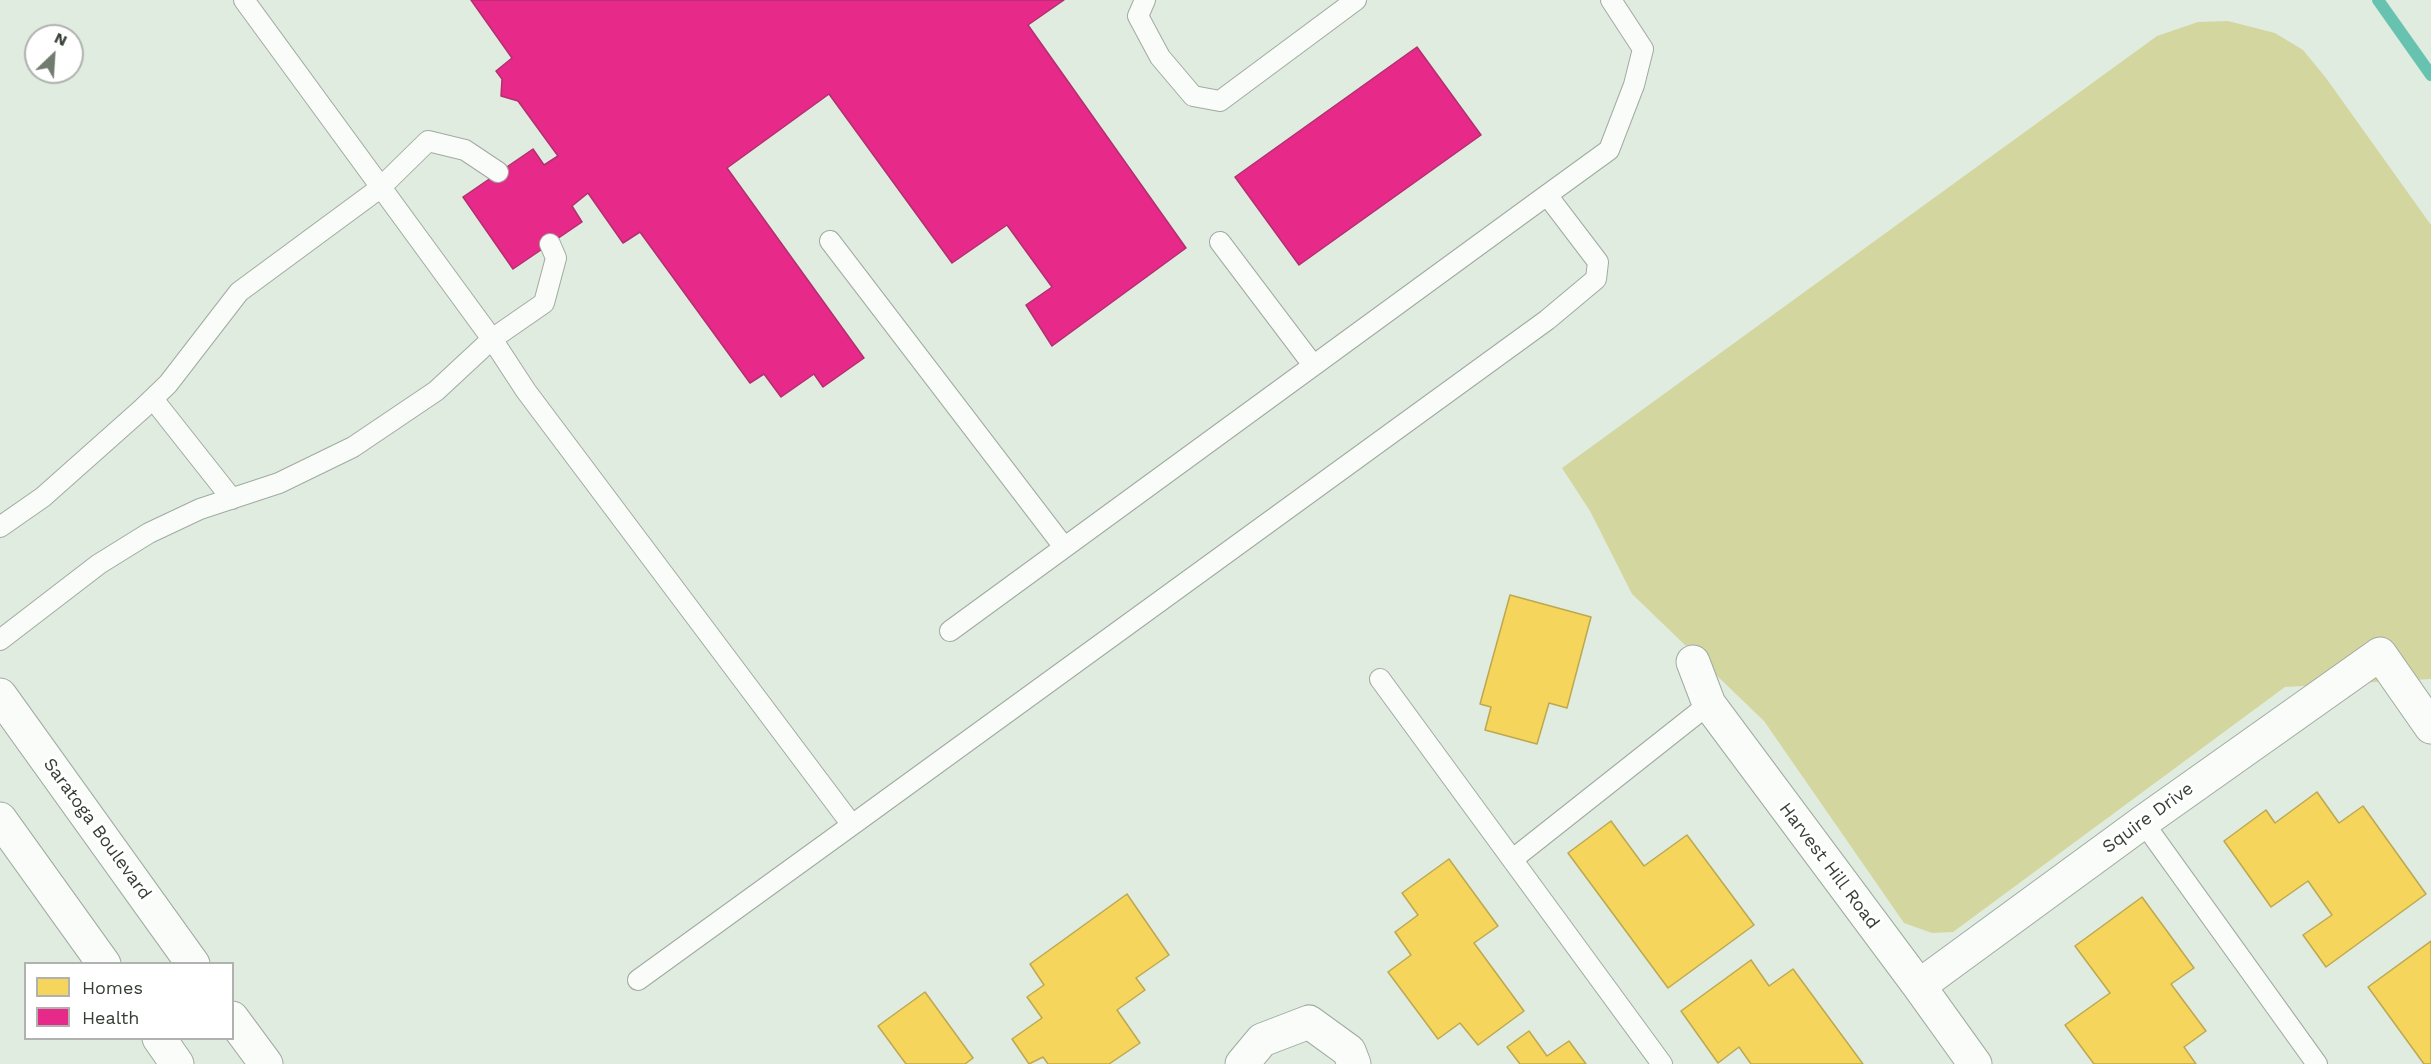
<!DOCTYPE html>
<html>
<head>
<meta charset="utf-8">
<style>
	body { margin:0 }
	#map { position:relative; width:2431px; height:1064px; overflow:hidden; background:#e0ecdf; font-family:"Work Sans",sans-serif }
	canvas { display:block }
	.legend { position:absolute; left:24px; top:962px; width:210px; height:78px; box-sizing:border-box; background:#fff; border:2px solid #afb2ae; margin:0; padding:8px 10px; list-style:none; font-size:18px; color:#363e35 }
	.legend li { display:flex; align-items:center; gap:12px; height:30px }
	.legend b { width:30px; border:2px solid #afb2ae }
	.north { position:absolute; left:24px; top:24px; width:60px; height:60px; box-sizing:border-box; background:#fff; border:2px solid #afb2ae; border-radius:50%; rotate:25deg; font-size:16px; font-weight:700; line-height:24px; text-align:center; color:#363e35 }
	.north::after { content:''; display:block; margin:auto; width:21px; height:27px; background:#727b70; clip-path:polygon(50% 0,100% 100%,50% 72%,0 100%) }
</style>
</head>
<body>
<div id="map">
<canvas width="2431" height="1064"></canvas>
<ul class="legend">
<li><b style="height:16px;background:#f6d55c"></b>Homes</li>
<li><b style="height:16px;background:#e7298a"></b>Health</li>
</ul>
<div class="north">N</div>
</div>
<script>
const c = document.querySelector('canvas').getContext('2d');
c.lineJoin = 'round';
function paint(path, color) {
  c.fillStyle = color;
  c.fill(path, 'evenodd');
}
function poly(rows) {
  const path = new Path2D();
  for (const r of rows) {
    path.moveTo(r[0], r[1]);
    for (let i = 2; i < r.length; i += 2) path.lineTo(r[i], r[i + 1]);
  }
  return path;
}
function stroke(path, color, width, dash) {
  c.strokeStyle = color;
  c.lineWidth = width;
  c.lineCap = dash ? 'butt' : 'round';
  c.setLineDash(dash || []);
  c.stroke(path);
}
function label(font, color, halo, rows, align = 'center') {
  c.font = font + ' "Work Sans",sans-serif';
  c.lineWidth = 6;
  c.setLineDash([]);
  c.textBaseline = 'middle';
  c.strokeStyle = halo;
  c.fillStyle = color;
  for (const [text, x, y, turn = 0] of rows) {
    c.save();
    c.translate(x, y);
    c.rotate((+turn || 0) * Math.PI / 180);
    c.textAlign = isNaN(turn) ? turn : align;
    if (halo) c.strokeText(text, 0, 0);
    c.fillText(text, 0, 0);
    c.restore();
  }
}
paint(poly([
	[2228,21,2275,33,2303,50,2326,78,2431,225,2431,679,2285,687,1953,932,1932,933,1904,923,1764,721,1632,594,1590,511,1562,468,2157,36,2198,22]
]), '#d3d79f');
const homes = poly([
	[1510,595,1591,617,1567,708,1549,703,1537,744,1485,730,1491,707,1480,704,1510,595],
	[2317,792,2339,823,2363,806,2426,894,2326,967,2303,935,2332,915,2308,881,2271,907,2224,841,2266,810,2275,823,2317,792],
	[1611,821,1644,866,1687,835,1754,925,1668,988,1568,853,1611,821],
	[1449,859,1498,926,1474,943,1524,1011,1478,1045,1460,1023,1438,1039,1388,972,1411,955,1395,932,1418,915,1402,893,1449,859],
	[1127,894,1169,955,1136,978,1145,990,1117,1010,1140,1043,1109,1064,1048,1064,1043,1057,1029,1064,1012,1039,1042,1018,1027,997,1044,985,1030,964,1127,894],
	[2142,897,2194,968,2171,984,2206,1031,2184,1047,2196,1064,2094,1064,2065,1025,2110,993,2075,946,2142,897],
	[2431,941,2431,1064,2424,1064,2368,987,2431,941],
	[1751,960,1769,986,1793,969,1863,1064,1751,1064,1739,1047,1718,1063,1681,1011,1751,960],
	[925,992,973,1058,965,1064,906,1064,878,1026,925,992],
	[1529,1031,1547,1056,1569,1041,1586,1064,1520,1064,1507,1047,1529,1031]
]);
paint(homes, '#f6d55c');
stroke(homes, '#bca850', 1.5);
const health = poly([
	[471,0,1064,0,1028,25,1186,248,1052,346,1026,305,1052,287,1007,225,952,263,829,94,727,168,864,358,823,387,814,374,781,397,764,374,750,383,640,232,623,243,588,193,572,206,582,222,513,269,463,197,533,149,544,165,558,156,518,101,501,96,502,79,496,71,512,58,471,0],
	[1417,47,1481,135,1299,265,1235,177,1417,47]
]);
paint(health, '#e7298a');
stroke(health, '#b22f70', 1.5);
stroke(poly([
	[2378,0,2431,75]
]), '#67c3b0', 12);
const lane = poly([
	[244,0,492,339,526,391,852,825,1547,320,1596,279,1598,262,1547,195,1609,150,1634,85,1643,49,1611,0],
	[1145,0,1138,16,1160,57,1193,96,1220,101,1356,0],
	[830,241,1064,547],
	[1220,242,1313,365],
	[153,399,232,499],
	[0,527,43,497,142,409,168,384,239,292,380,188,428,141,465,150,498,172],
	[950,631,1547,195],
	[0,640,99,564,149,533,200,509,279,483,353,447,436,391,492,339,544,303,556,258,550,244],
	[1380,679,1662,1064],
	[2143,822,2317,1064],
	[1513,859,1709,704],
	[638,980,852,825]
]);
const street = poly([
	[1693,662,1709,704,1919,986,1975,1064],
	[1919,986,2143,822,2380,654,2431,727],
	[1242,1064,1262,1040,1309,1022,1349,1051,1354,1064]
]);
const secondary = poly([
	[0,695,193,964],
	[0,819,104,964],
	[232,1018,266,1064],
	[159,1038,177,1064]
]);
stroke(lane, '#a1aaa0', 22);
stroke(street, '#a1aaa0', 35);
stroke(secondary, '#a1aaa0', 35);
stroke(lane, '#fafcfa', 20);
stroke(street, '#fafcfa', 33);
stroke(secondary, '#fafcfa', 33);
label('18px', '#363e35', '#fff', [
	["Squire Drive",2148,818,-36],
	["Saratoga Boulevard",97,829,54],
	["Harvest Hill Road",1829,866,53]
]);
</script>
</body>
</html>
